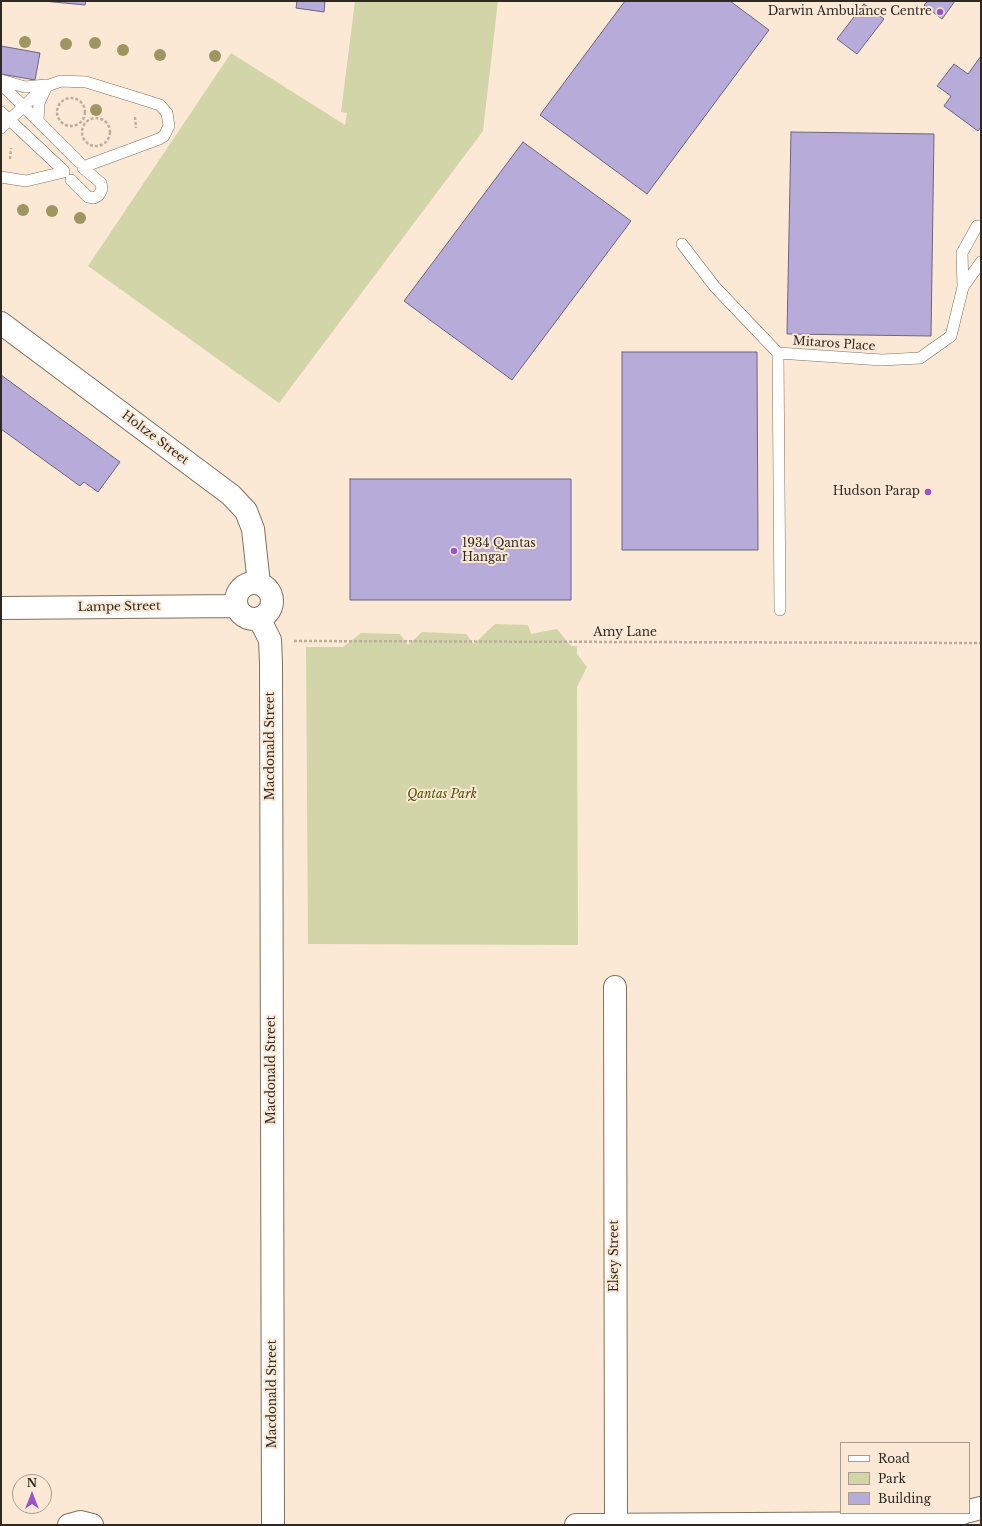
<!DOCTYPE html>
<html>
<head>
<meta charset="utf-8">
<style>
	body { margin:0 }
	#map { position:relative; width:982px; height:1526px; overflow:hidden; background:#fbe9d6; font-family:"Libre Baskerville",serif }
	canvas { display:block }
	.frame { position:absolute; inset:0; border:2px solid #302922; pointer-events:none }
	.legend { position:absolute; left:840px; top:1442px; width:130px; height:72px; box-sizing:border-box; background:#fbe9d6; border:1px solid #aa9c8e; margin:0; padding:5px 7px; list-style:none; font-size:12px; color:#302922 }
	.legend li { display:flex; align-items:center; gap:8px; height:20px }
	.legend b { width:20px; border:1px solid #aa9c8e }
	.north { position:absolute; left:12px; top:1474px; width:40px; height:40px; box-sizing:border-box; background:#fbe9d6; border:1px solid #aa9c8e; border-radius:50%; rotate:0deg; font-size:11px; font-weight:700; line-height:16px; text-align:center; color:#302922 }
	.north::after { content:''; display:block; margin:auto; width:14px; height:18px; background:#9855ca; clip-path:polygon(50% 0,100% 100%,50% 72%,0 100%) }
</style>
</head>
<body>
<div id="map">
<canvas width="982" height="1526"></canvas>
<div class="frame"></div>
<ul class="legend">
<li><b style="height:5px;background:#fff"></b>Road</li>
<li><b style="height:11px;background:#d2d5a7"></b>Park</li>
<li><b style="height:11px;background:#b7acd9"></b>Building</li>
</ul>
<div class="north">N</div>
</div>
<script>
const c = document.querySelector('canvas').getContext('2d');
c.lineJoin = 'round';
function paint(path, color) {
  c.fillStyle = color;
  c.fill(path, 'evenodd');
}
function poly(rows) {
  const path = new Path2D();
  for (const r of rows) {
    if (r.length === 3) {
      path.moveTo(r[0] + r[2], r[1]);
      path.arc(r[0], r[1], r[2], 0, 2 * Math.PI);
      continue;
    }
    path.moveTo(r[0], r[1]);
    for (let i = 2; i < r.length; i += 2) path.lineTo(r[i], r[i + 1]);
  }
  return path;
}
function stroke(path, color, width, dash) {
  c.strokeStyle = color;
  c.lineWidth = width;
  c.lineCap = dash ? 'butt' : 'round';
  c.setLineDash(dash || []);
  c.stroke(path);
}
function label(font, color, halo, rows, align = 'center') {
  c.font = font + ' "Libre Baskerville",serif';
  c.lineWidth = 4;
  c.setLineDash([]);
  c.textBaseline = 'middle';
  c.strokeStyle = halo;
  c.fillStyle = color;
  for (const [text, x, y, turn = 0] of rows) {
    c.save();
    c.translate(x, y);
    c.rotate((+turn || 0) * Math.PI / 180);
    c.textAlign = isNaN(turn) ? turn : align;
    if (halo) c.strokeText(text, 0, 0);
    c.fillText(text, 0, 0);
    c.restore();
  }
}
paint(poly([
	[355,1,498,1,483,131,279,403,88,266,231,53,345,125,347,113,341,112],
	[495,624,528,625,531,634,557,629,571,646,577,646,577,654,587,667,577,687,578,945,308,944,306,647,343,647,361,633,400,634,408,645,422,632,466,634,474,644]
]), '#d2d5a7');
const building = poly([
	[43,1,86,1,85,5,43,1],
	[297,1,325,1,324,12,296,8,297,1],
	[625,1,730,1,769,30,647,194,540,115,625,1],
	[928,1,955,1,942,19,924,5,928,1],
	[864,4,884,19,857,54,837,39,864,4],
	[1,46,40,53,35,80,1,74,1,46],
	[981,56,981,127,978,131,944,106,951,96,937,86,954,64,968,74,981,56],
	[791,132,934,134,931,336,787,334,791,132],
	[523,142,631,221,512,380,404,301,523,142],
	[622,352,757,352,758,550,622,550,622,352],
	[1,375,120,462,98,492,84,482,80,486,1,429,1,375],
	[350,479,571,479,571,600,350,600,350,479]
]);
paint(building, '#b7acd9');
stroke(building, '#6b667b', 1);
const service = poly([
	[1,80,25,87,46,85],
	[1,84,79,162],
	[1,112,64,171],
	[38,121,39,103,46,88],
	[1,128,44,87,61,81,86,82,138,98,160,105,167,113,169,126,164,136,159,139,83,167],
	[1,177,26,181,64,172],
	[71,180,88,197,94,198,99,195,102,189,101,183,83,168],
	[682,244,715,287,778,353,882,360,920,358,951,336,963,287,962,253,977,226,981,226],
	[963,287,981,262],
	[778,353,780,610]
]);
const minor = poly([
	[1,323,231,495,246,511,253,529,259,584],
	[254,601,18],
	[1,608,236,606],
	[259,618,270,640,271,663,273,1525],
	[615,987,616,1524],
	[969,1511,981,1508],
	[69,1525,80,1522,92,1525],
	[576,1525,924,1523,963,1513]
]);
stroke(service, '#80705f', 12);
stroke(minor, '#80705f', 24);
stroke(poly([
	[71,112,14],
	[135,117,136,128],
	[96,132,14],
	[10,159,11,148],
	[294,641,981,643]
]), '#bcae9e', 2.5, [3, 2]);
stroke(service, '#fff', 11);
stroke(minor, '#fff', 22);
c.fillStyle = '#9e9660';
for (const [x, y] of [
	[25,42],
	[95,43],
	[66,44],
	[123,50],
	[160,55],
	[215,56],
	[96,110],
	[23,210],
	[52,211],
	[80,218]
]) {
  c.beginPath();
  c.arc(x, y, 6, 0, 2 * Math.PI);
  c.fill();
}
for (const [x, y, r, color] of [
	[940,12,4,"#9855ca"],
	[928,492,4,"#9855ca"],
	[454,551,4,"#9855ca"]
]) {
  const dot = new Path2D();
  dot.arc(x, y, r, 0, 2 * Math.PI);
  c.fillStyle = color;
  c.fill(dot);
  stroke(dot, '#fbe9d6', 1.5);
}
label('12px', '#302922', '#fbe9d6', [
	["Darwin Ambulance Centre",932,12],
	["Hudson Parap",920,492],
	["1934 Qantas",462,544,"left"],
	["Hangar",462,558,"left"]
], 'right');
label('12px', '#302922', '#fbe9d6', [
	["Mitaros Place",834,344,4],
	["Holtze Street",155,438,37],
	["Lampe Street",119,607,-1],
	["Amy Lane",625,633],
	["Macdonald Street",271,746,-90],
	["Macdonald Street",272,1070,-90],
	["Elsey Street",615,1256,-90],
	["Macdonald Street",273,1394,-90]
]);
label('italic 12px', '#525300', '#fbe9d6', [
	["Qantas Park",442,795]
]);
</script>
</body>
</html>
